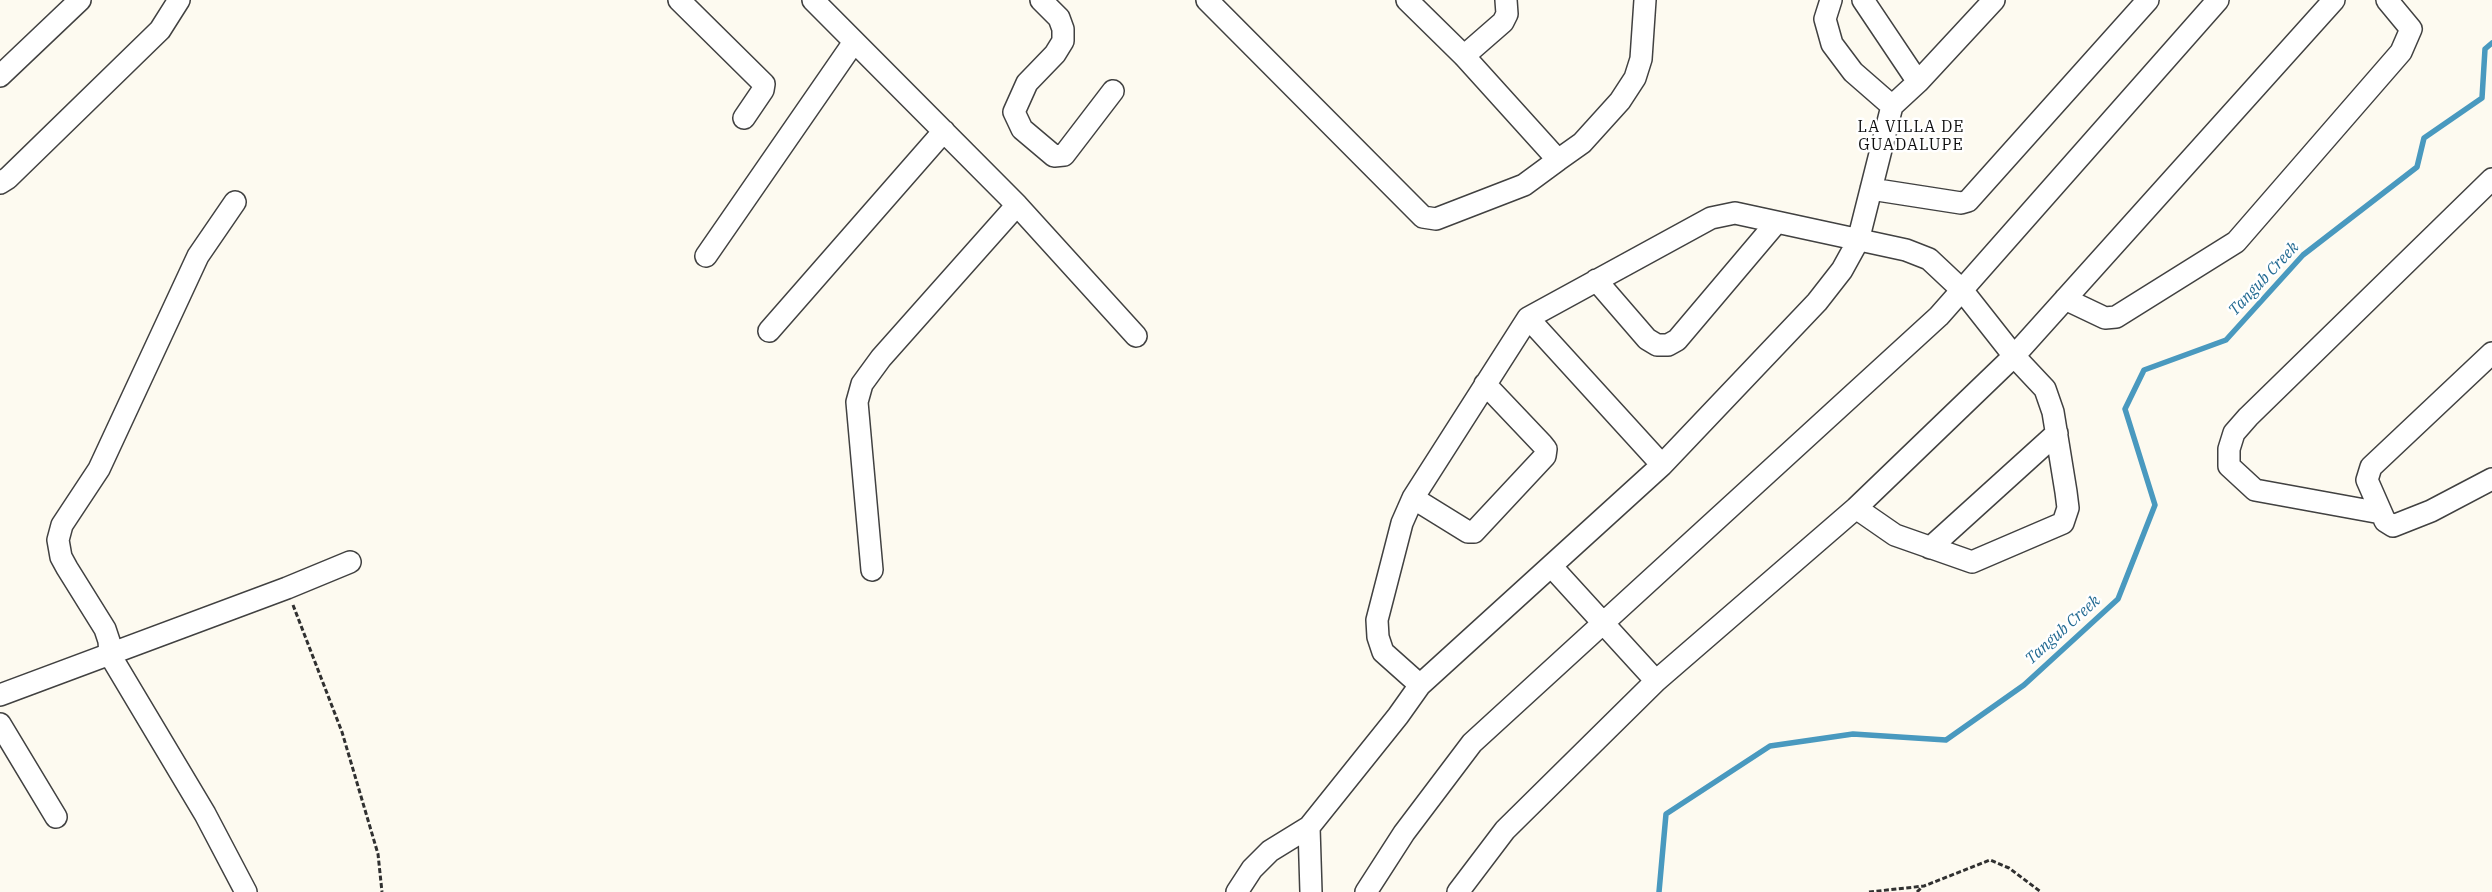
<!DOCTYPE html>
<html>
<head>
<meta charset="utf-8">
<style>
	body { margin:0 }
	canvas { display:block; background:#fdfaf0 }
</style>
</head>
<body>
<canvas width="2492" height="892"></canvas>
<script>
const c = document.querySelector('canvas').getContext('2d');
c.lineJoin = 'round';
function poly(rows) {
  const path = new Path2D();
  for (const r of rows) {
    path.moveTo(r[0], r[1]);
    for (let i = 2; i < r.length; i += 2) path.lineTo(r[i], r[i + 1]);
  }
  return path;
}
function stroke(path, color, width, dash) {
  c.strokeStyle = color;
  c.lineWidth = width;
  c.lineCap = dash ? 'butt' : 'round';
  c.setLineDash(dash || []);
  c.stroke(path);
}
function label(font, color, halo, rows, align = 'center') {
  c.font = font + ' "IBM Plex Serif",serif';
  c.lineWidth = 5;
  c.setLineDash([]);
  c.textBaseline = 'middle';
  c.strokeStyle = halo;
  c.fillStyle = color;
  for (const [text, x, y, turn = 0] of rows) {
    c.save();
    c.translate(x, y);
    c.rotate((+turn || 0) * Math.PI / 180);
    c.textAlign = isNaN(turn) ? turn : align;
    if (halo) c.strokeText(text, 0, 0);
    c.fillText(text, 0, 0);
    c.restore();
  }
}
stroke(poly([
	[1659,892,1666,814,1770,746,1853,734,1946,740,2024,685,2118,599,2155,505,2125,409,2144,370,2226,340,2303,255,2417,167,2424,138,2482,98,2485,49,2492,43]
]), '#4999bf', 5.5);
const street = poly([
	[679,0,764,84,763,90,744,118],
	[813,0,1017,205,1136,336],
	[1041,0,1059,18,1063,29,1063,41,1055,54,1027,83,1014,112,1022,129,1054,156,1064,155,1113,91],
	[1207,0,1423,217,1436,219,1524,185,1558,160,1464,56,1407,0],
	[1831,0,1825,19,1832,44,1853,72,1892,106],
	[1464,56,1503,22,1507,14,1506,0],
	[0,76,80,0],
	[1918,82,1994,0],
	[1558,160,1582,143,1620,101,1635,78,1641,59,1645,0],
	[0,183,8,178,160,30,179,0],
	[1871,189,1961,203,1968,201,2148,0],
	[235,202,198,256,99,469,62,525,58,540,61,557,67,568,105,629,109,641,110,655,205,814,246,892],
	[706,256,854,42],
	[1596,280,1647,339,1657,345,1668,345,1677,340,1776,223],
	[2065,299,2105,318,2116,317,2236,242,2401,52,2411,29,2387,0],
	[1528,318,1662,465],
	[769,331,944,131],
	[2492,353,2371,467,2367,480,2385,521,2393,526,2431,511,2492,479],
	[1413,498,1468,532,1474,532,1545,456,1546,449,1542,444,1485,384],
	[2381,513,2255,490,2229,466,2229,449,2234,433,2248,417,2492,179],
	[1930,548,2057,433],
	[1552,567,1656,681],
	[872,570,857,402,862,384,881,358,1017,205],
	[1420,685,1383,652,1378,637,1377,620,1402,523,1413,498,1528,318,1711,218,1735,213,1906,250,1929,259,1962,290,2014,356,2045,389,2053,412,2066,492,2068,508,2063,523,1972,562,1895,535,1856,508],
	[0,695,287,588,350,562],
	[0,724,56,817],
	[1309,827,1311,892],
	[1237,892,1252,869,1270,851,1309,827,1398,716,1420,685,1662,465,1817,302,1842,270,1858,241,1892,106,1918,82,1863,0],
	[1366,892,1404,833,1472,743,1939,316,2218,0],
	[1458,892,1505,830,1656,681,1856,508,2014,356,2334,0]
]);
stroke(street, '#414141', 24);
stroke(poly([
	[293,605,342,732,378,854,382,892],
	[1869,892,1924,886,1990,860,2009,868,2041,892],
	[1917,892,1923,886]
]), '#303030', 3, [5, 2.5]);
stroke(street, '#fff', 21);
c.letterSpacing = '1px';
label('16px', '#0e0e0e', '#fff', [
	["LA VILLA DE",1911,127],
	["GUADALUPE",1911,145]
]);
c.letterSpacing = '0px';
label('italic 16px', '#246b93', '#fff', [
	["Tangub Creek",2264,279,-47],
	["Tangub Creek",2063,630,-42]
]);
</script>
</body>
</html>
